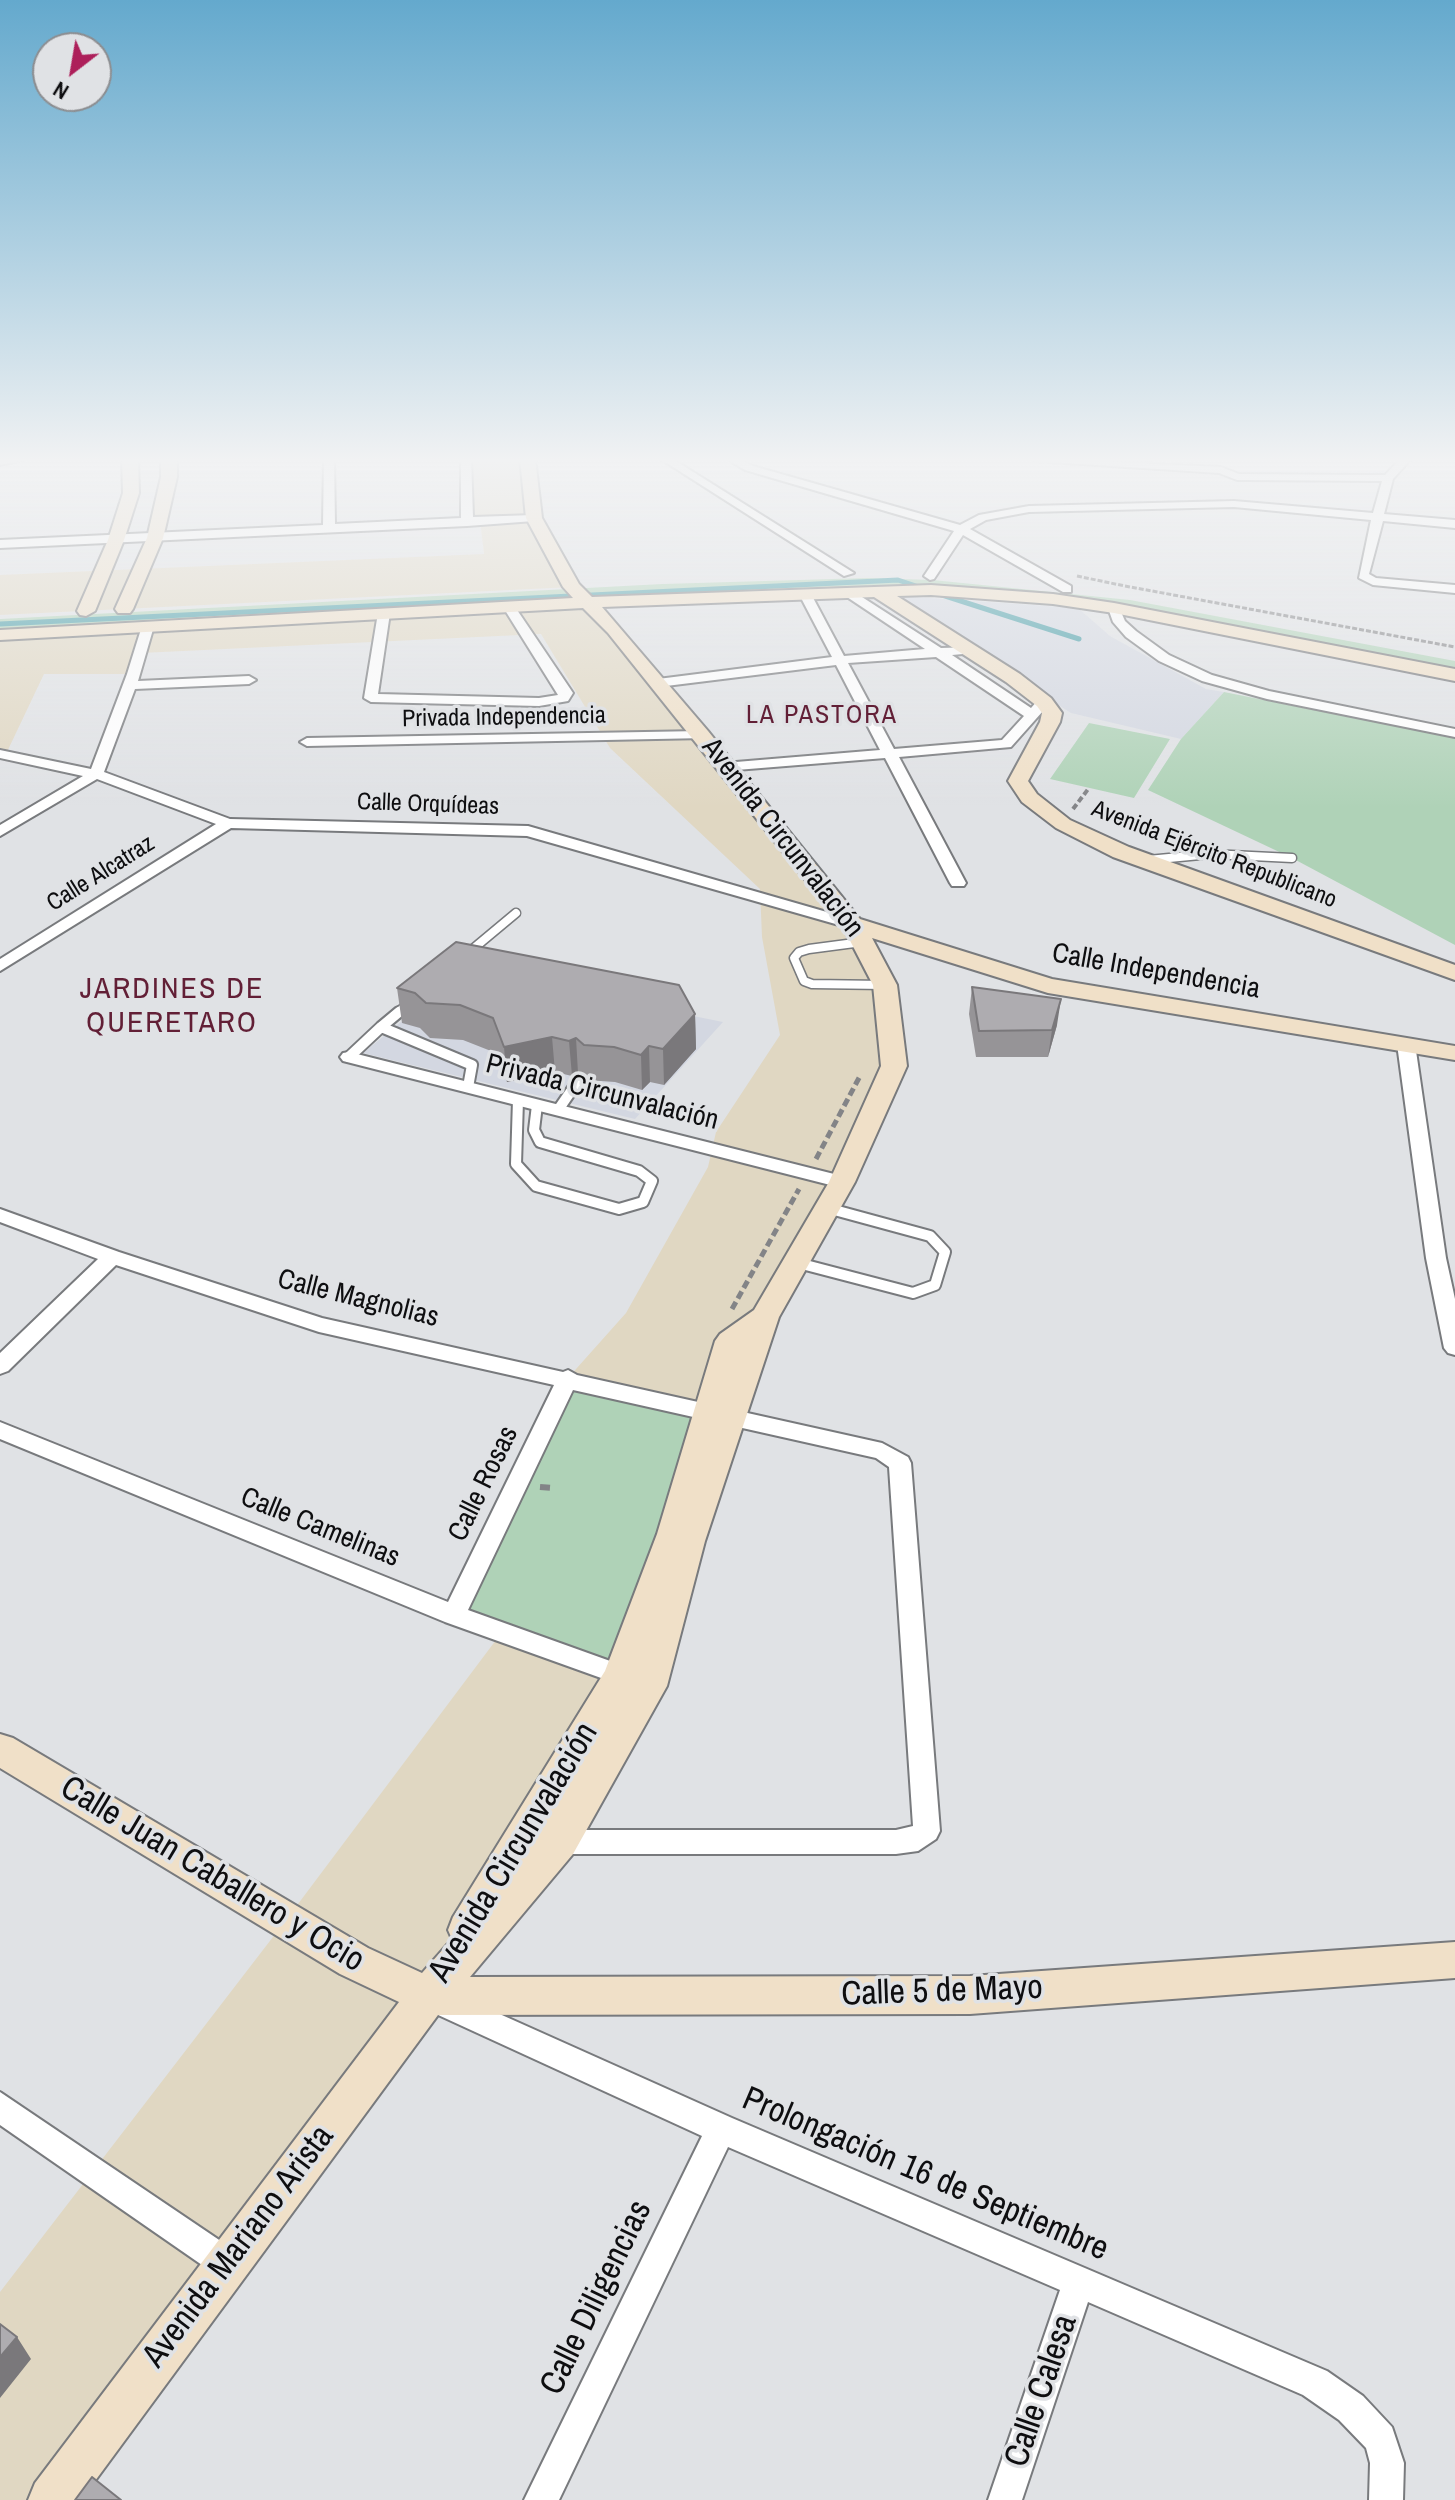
<!DOCTYPE html>
<html>
<head>
<meta charset="utf-8">
<style>
	body { margin:0 }
	#map { position:relative; width:1455px; height:2500px; overflow:hidden; background:#e0e2e5; font-family:"Archivo Narrow",sans-serif }
	canvas { display:block }
	.north { position:absolute; left:32px; top:32px; width:80px; height:80px; box-sizing:border-box; background:#e0e2e5; border:2px solid #8c8d90; border-radius:50%; rotate:211deg; font-size:22px; font-weight:700; line-height:32px; text-align:center; color:#0e0e10 }
	.north::after { content:''; display:block; margin:auto; width:28px; height:36px; background:#ad1f5a; clip-path:polygon(50% 0,100% 100%,50% 72%,0 100%) }
</style>
</head>
<body>
<div id="map">
<canvas width="1455" height="2500"></canvas>
<div class="north">N</div>
</div>
<script>
const c = document.querySelector('canvas').getContext('2d');
c.lineJoin = 'round';
function paint(path, color) {
  c.fillStyle = color;
  c.fill(path, 'evenodd');
}
function poly(rows) {
  const path = new Path2D();
  for (const r of rows) {
    path.moveTo(r[0], r[1]);
    for (let i = 2; i < r.length; i += 2) path.lineTo(r[i], r[i + 1]);
  }
  return path;
}
function stroke(path, color, width, dash) {
  c.strokeStyle = color;
  c.lineWidth = width;
  c.lineCap = dash ? 'butt' : 'round';
  c.setLineDash(dash || []);
  c.stroke(path);
}
function label(font, color, halo, rows, align = 'center') {
  c.font = font + ' "Archivo Narrow",sans-serif';
  c.lineWidth = 7;
  c.setLineDash([]);
  c.textBaseline = 'middle';
  c.strokeStyle = halo;
  c.fillStyle = color;
  for (const [text, x, y, turn = 0] of rows) {
    c.save();
    c.translate(x, y);
    c.rotate((+turn || 0) * Math.PI / 180);
    c.textAlign = isNaN(turn) ? turn : align;
    if (halo) c.strokeText(text, 0, 0);
    c.fillText(text, 0, 0);
    c.restore();
  }
}
paint(poly([
	[466,458,527,458,534,518,572,587,0,615,0,575,484,554,480,521,467,522],
	[588,602,870,952,894,1066,711,1411,568,1378,626,1313,708,1167,716,1132,780,1035,762,937,760,889,610,748,541,634,141,653,134,674,44,674,6,754,0,754,0,635],
	[502,1632,620,1676,428,1996,52,2500,0,2500,0,2292,286,1920]
]), '#e0d7c2');
paint(poly([
	[886,595,1078,608,1110,636,1206,689,1224,692,1181,739,1071,713],
	[465,970,723,1022,635,1119,363,1053]
]), '#d3d7e1');
paint(poly([
	[867,578,933,580,1130,600,1455,661,1455,673,1232,629,937,587,885,585,0,631,0,619,662,584],
	[1224,692,1455,738,1455,945,1292,858,1148,790,1181,739],
	[1089,723,1170,739,1134,798,1050,779],
	[568,1378,711,1411,620,1676,454,1615]
]), '#afd2b7');
stroke(poly([
	[939,594,1079,639],
	[0,624,898,580,922,588]
]), '#3e99a4', 5);
const laneFar1 = poly([
	[1148,860,1211,854,1292,858],
	[862,942,809,949,799,952,794,958,804,981,812,984,885,985],
	[468,953,516,913],
	[396,1014,410,1002]
]);
const lane = poly([
	[381,1027,399,1012],
	[349,1057,381,1027,472,1065,468,1087],
	[518,1100,516,1164,536,1186,619,1209,643,1202,652,1181,639,1171,540,1142,534,1130,537,1105],
	[558,1110,578,1081],
	[798,1263,913,1293,935,1285,945,1252,930,1236,827,1208]
]);
const street = poly([
	[23,458,22,460,0,465,0,459,23,458],
	[324,458,334,458,335,524,461,518,461,458,471,458,473,517,534,515,540,518,534,521,467,526,0,548,0,540,323,525,324,458],
	[659,458,671,458,854,573,844,576,659,458],
	[725,458,737,458,753,466,960,525,979,515,1029,506,1234,501,1373,513,1382,481,1237,480,1219,473,1035,461,1030,458,1221,467,1239,474,1385,475,1401,458,1412,458,1393,479,1384,514,1455,520,1455,528,1383,521,1369,574,1376,578,1455,585,1455,593,1373,585,1359,578,1371,520,1234,507,1029,512,986,520,970,529,1071,586,1071,592,1063,592,963,535,934,579,930,580,924,576,954,531,745,470,725,458],
	[848,588,941,648,974,647,974,653,952,655,1031,708,1039,699,1051,702,1011,747,899,757,966,883,964,886,952,886,950,883,885,758,724,771,717,767,724,763,880,750,836,665,658,687,651,683,658,679,832,657,799,594,805,590,811,594,844,656,925,649,844,595,844,589,848,588],
	[936,657,1024,716,1002,740,894,749,848,663,936,657],
	[509,603,513,604,573,693,568,701,539,706,371,702,364,698,378,613,384,609,390,613,378,694,539,698,558,695,503,607,509,603],
	[1114,604,1118,605,1125,621,1136,631,1169,655,1212,675,1269,691,1455,729,1455,737,1267,699,1202,681,1159,661,1126,637,1113,622,1108,608,1114,604],
	[148,622,154,626,138,681,249,676,256,680,249,684,135,689,104,772,230,819,528,826,858,921,860,924,858,927,846,927,527,836,231,828,0,971,0,959,216,824,97,779,0,836,0,825,83,776,0,758,0,750,91,769,127,674,142,626,148,622],
	[701,731,706,732,706,738,307,746,300,742,307,738,701,731],
	[1406,1039,1415,1044,1446,1258,1455,1299,1455,1355,1448,1353,1444,1348,1426,1258,1397,1044,1406,1039],
	[349,1052,842,1176,852,1182,842,1188,343,1061,340,1057,343,1053,349,1052],
	[0,1209,119,1252,322,1318,563,1372,568,1370,577,1375,882,1443,908,1457,911,1463,940,1831,936,1839,918,1851,896,1854,560,1854,551,1850,547,1842,551,1834,560,1830,896,1830,913,1826,889,1467,876,1458,573,1390,468,1610,638,1671,641,1678,638,1685,629,1688,445,1622,0,1439,0,1422,448,1602,554,1385,319,1332,116,1265,8,1371,0,1374,0,1353,98,1259,0,1222,0,1209],
	[446,1990,732,2118,1327,2371,1363,2396,1392,2427,1404,2463,1403,2500,1369,2500,1370,2463,1366,2448,1339,2420,1303,2395,1088,2302,1022,2500,988,2500,1060,2290,728,2147,559,2500,524,2500,702,2136,436,2014,432,2004,436,1994,446,1990],
	[0,2092,237,2252,242,2263,237,2274,226,2279,215,2274,0,2125,0,2092]
]);
const secondary = poly([
	[122,458,138,458,139,493,124,540,95,611,86,616,80,615,77,611,108,540,123,493,122,458],
	[161,458,177,458,177,477,163,538,133,609,130,613,118,613,115,609,147,538,161,477,161,458],
	[520,458,535,458,542,518,579,584,592,597,931,585,1053,594,1114,603,1455,669,1455,681,1114,613,1053,604,931,595,897,596,1020,674,1051,698,1062,713,1060,722,1028,781,1037,794,1070,820,1129,847,1455,965,1455,980,1113,857,1056,828,1022,802,1008,781,1040,722,1042,713,1037,706,1006,682,874,597,602,607,708,731,860,919,1052,979,1455,1046,1455,1060,1048,993,872,938,897,985,907,1066,855,1182,779,1317,705,1541,667,1686,573,1854,470,1977,970,1976,1455,1942,1455,1978,970,2014,438,2015,81,2500,28,2500,35,2483,399,2002,340,1974,0,1768,0,1734,13,1738,368,1948,422,1973,452,1939,448,1930,453,1917,605,1671,657,1534,715,1341,720,1334,754,1310,829,1182,881,1066,873,985,843,927,608,633,583,608,0,640,0,630,573,598,563,587,526,518,520,458]
]);
stroke(laneFar1, '#787a7d', 11);
stroke(lane, '#787a7d', 14);
stroke(street, '#787a7d', 4);
stroke(secondary, '#787a7d', 4);
stroke(poly([
	[1077,576,1125,586],
	[1125,586,1455,647]
]), '#838487', 3, [5, 2]);
stroke(poly([
	[1073,809,1089,788]
]), '#838487', 4, [6, 3]);
stroke(poly([
	[816,1159,860,1076],
	[732,1309,799,1189]
]), '#838487', 5, [8, 4]);
stroke(poly([
	[540,1487,553,1488]
]), '#838487', 6, [10, 5]);
stroke(laneFar1, '#fff', 8);
stroke(lane, '#fff', 10);
paint(street, '#fff');
paint(secondary, '#f0e0c8');
paint(poly([
	[972,987,1057,1025,1048,1057,976,1057,969,1014],
	[397,988,695,1014,696,1049,664,1085,650,1082,642,1090,615,1082,586,1080,578,1073,572,1076,555,1072,507,1082,496,1053,463,1040,430,1038,420,1028,402,1023]
]), '#969497');
paint(poly([
	[1061,999,1057,1025,1048,1057,1052,1030],
	[695,1014,696,1049,664,1085,663,1049],
	[552,1037,555,1072,507,1082,504,1047],
	[576,1038,578,1073,572,1076,569,1041],
	[649,1046,650,1082,642,1090,641,1055],
	[17,2337,31,2359,0,2398,0,2357]
]), '#7a787b');
const building = poly([
	[456,942,679,985,695,1014,663,1049,649,1046,641,1055,614,1047,584,1045,576,1038,569,1041,552,1037,504,1047,493,1018,460,1005,426,1003,415,993,397,988,456,942],
	[972,987,1061,999,1052,1030,979,1031,972,987],
	[0,2324,17,2337,0,2357,0,2324],
	[92,2477,121,2500,75,2500,92,2477]
]);
paint(building, '#aeacb0');
stroke(building, '#7a787b', 2);
const sky = c.createLinearGradient(0, 0, 0, 808);
sky.addColorStop(0, '#64a9cd');
sky.addColorStop(0.57, '#f1f2f3');
sky.addColorStop(1, '#f1f2f300');
c.fillStyle = sky;
c.fillRect(0, 0, 1455, 808);
label('24px', '#0e0e10', '#e0e2e5', [
	["Privada Independencia",504,718,-1],
	["Calle Orquídeas",428,805,2],
	["Avenida Ejército Republicano",1214,855,21],
	["Calle Alcatraz",101,874,-32]
]);
c.letterSpacing = '2px';
label('26px', '#621f36', '#e0e2e5', [
	["LA PASTORA",822,716]
]);
c.letterSpacing = '0px';
label('28px', '#0e0e10', '#e0e2e5', [
	["Avenida Circunvalación",782,838,52],
	["Calle Independencia",1156,972,10],
	["Privada Circunvalación",602,1093,14],
	["Calle Magnolias",358,1299,14],
	["Calle Rosas",484,1484,-64],
	["Calle Camelinas",320,1528,22]
]);
c.letterSpacing = '2px';
label('30px', '#621f36', '#e0e2e5', [
	["JARDINES DE",172,990],
	["QUERETARO",172,1024]
]);
c.letterSpacing = '0px';
label('34px', '#0e0e10', '#e0e2e5', [
	["Avenida Circunvalación",514,1853,-59],
	["Calle Juan Caballero y Ocio",212,1875,31],
	["Calle 5 de Mayo",942,1992,-2],
	["Prolongación 16 de Septiembre",925,2175,23],
	["Avenida Mariano Arista",239,2247,-53],
	["Calle Diligencias",597,2298,-64],
	["Calle Calesa",1042,2391,-71]
]);
</script>
</body>
</html>
